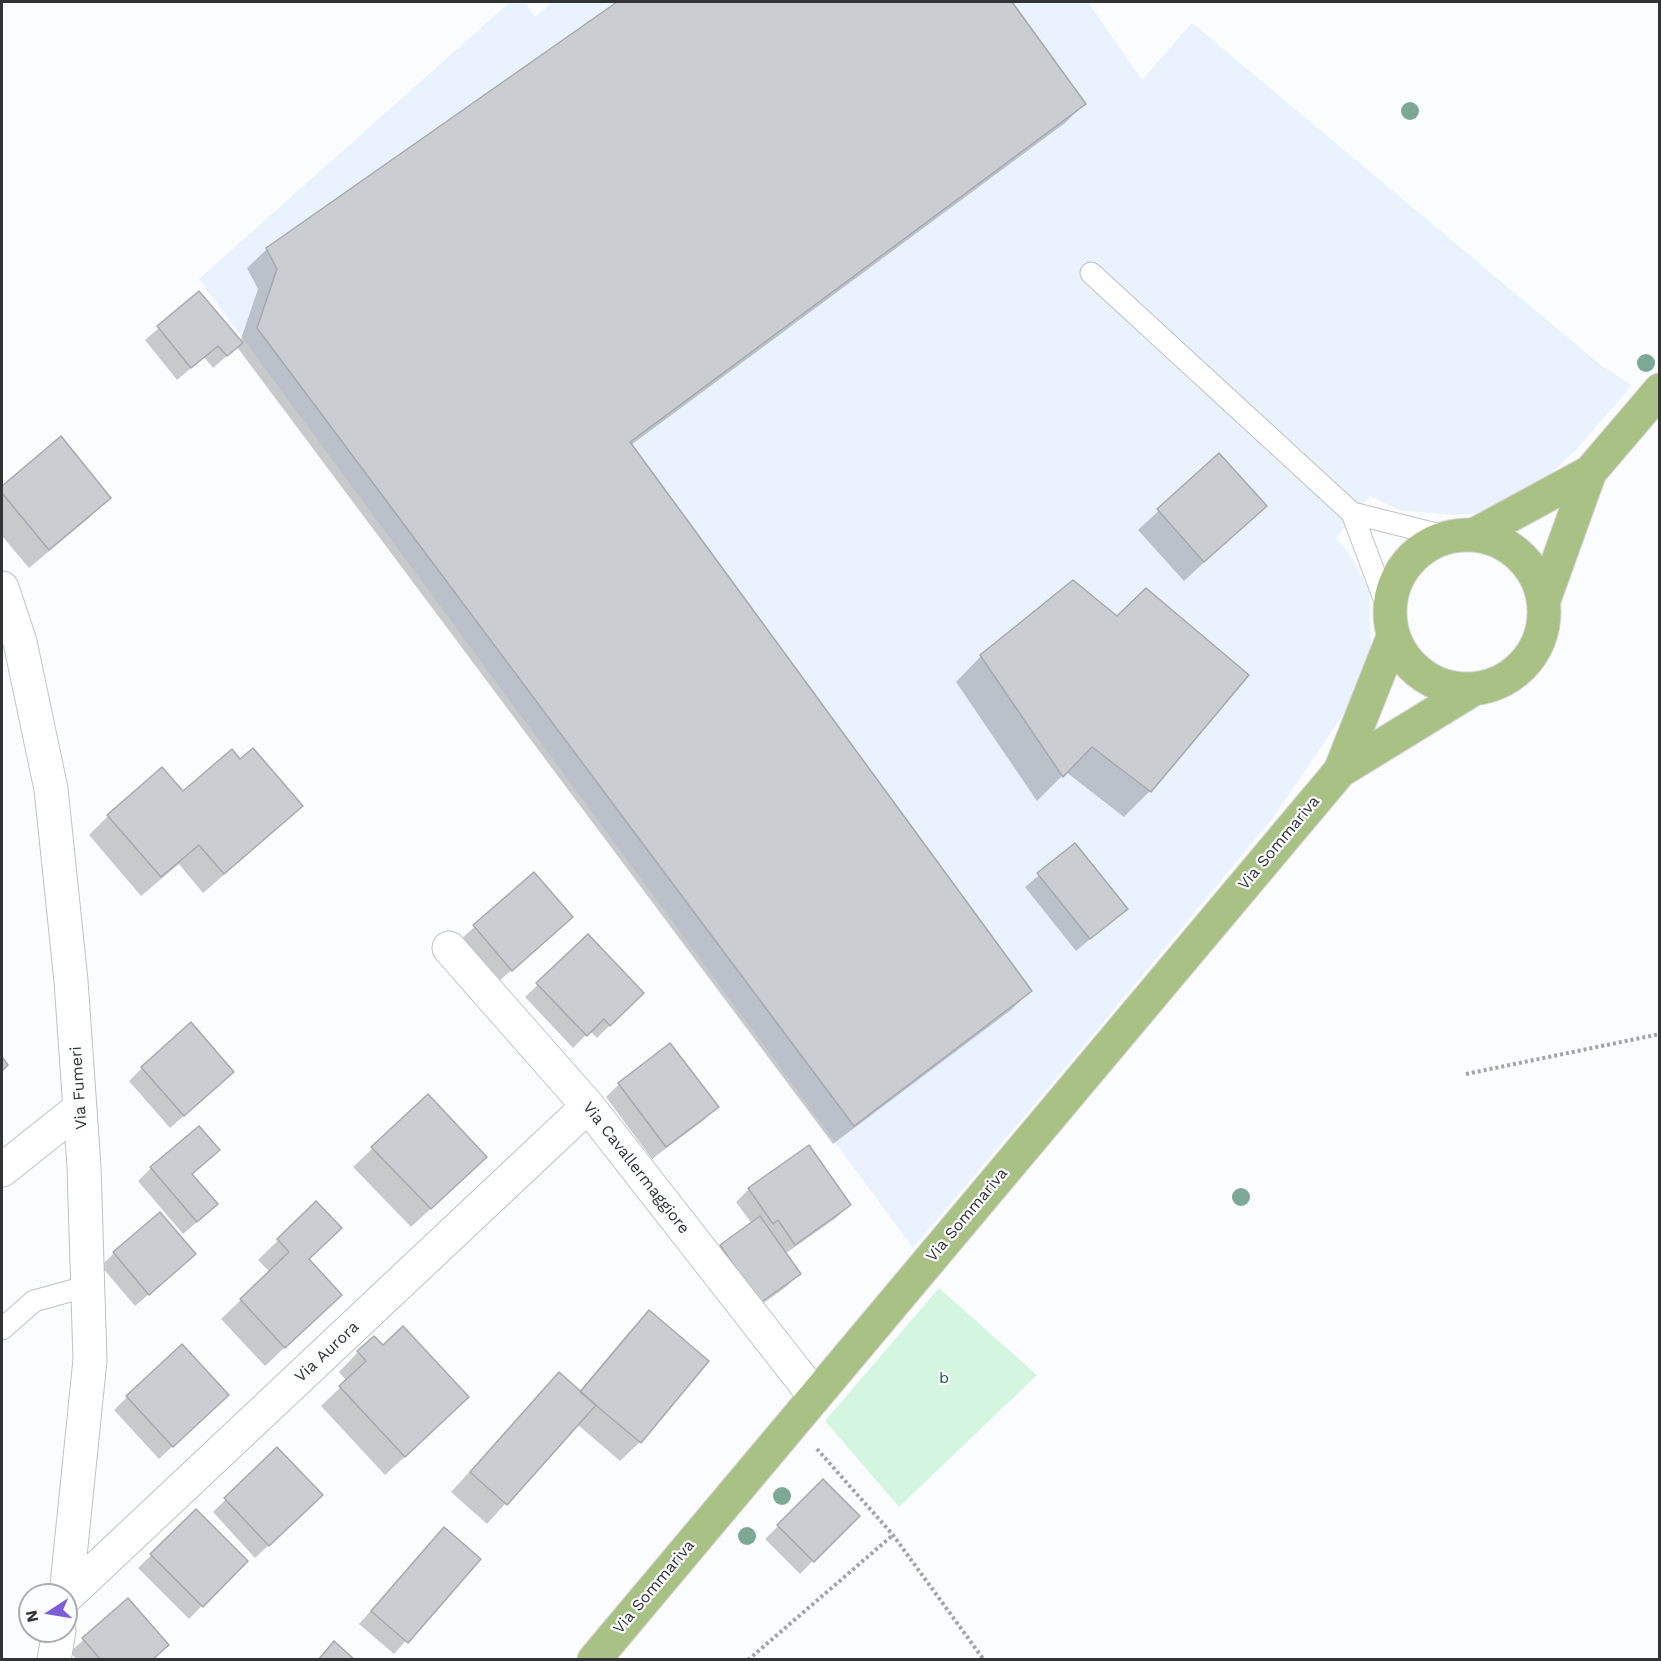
<!DOCTYPE html>
<html>
<head>
<meta charset="utf-8">
<style>
	body { margin:0 }
	#map { position:relative; width:1661px; height:1661px; overflow:hidden; background:#fafcfe; font-family:"Work Sans",sans-serif }
	canvas { display:block }
	.frame { position:absolute; inset:0; border:3px solid #313334; pointer-events:none }
	.north { position:absolute; left:18px; top:1583px; width:60px; height:60px; box-sizing:border-box; background:#fafcfe; border:2px solid #aaacad; border-radius:50%; rotate:258deg; font-size:16px; font-weight:700; line-height:24px; text-align:center; color:#313334 }
	.north::after { content:''; display:block; margin:auto; width:21px; height:27px; background:#7d5dd8; clip-path:polygon(50% 0,100% 100%,50% 72%,0 100%) }
</style>
</head>
<body>
<div id="map">
<canvas width="1661" height="1661"></canvas>
<div class="frame"></div>
<div class="north">N</div>
</div>
<script>
const c = document.querySelector('canvas').getContext('2d');
c.lineJoin = 'round';
function paint(path, color) {
  c.fillStyle = color;
  c.fill(path, 'evenodd');
}
function poly(rows) {
  const path = new Path2D();
  for (const r of rows) {
    if (r.length === 3) {
      path.moveTo(r[0] + r[2], r[1]);
      path.arc(r[0], r[1], r[2], 0, 2 * Math.PI);
      continue;
    }
    path.moveTo(r[0], r[1]);
    for (let i = 2; i < r.length; i += 2) path.lineTo(r[i], r[i + 1]);
  }
  return path;
}
function stroke(path, color, width, dash) {
  c.strokeStyle = color;
  c.lineWidth = width;
  c.lineCap = dash ? 'butt' : 'round';
  c.setLineDash(dash || []);
  c.stroke(path);
}
function label(font, color, halo, rows, align = 'center') {
  c.font = font + ' "Work Sans",sans-serif';
  c.lineWidth = 4.5;
  c.setLineDash([]);
  c.textBaseline = 'middle';
  c.strokeStyle = halo;
  c.fillStyle = color;
  for (const [text, x, y, turn = 0] of rows) {
    c.save();
    c.translate(x, y);
    c.rotate((+turn || 0) * Math.PI / 180);
    c.textAlign = isNaN(turn) ? turn : align;
    if (halo) c.strokeText(text, 0, 0);
    c.fillText(text, 0, 0);
    c.restore();
  }
}
paint(poly([
	[510,2,524,2,535,17,553,2,1088,2,1142,80,1192,23,1603,367,1632,385,1576,450,1526,496,1496,512,1452,515,1399,510,1370,496,1336,538,1349,554,1369,590,1371,652,1349,706,1272,819,1081,1049,913,1248,199,279]
]), '#eaf2fd');
paint(poly([
	[939,1288,1037,1375,899,1507,825,1421]
]), '#d4f6e1');
paint(poly([
	[619,2,1011,2,1084,104,1065,123,631,445,1030,991,1011,1010,833,1144,237,347,213,368,204,357,177,380,145,340,199,293,240,342,258,289,247,268,267,249],
	[60,438,109,498,90,517,29,568,2,536,2,488],
	[1219,455,1265,506,1184,581,1138,530],
	[1117,618,1247,676,1150,791,1124,817,1066,772,1037,801,956,682,981,656],
	[240,761,301,806,281,825,203,893,179,864,141,896,89,835,108,816,183,793],
	[1075,845,1126,909,1076,951,1025,887],
	[534,874,571,917,498,982,461,939],
	[588,936,642,993,597,1038,590,1031,573,1048,525,997],
	[670,1045,717,1107,704,1120,652,1159,606,1097,619,1084],
	[142,1068,219,1085,170,1128,129,1081],
	[808,1147,849,1205,836,1218,785,1254,799,1274,786,1287,747,1315,708,1259,721,1246,752,1224,736,1202,749,1189],
	[373,1148,466,1176,411,1227,353,1167],
	[151,1168,203,1217,183,1234,138,1181],
	[316,1203,307,1260,320,1314,265,1366,221,1319,270,1272,258,1260],
	[114,1253,181,1267,135,1306,101,1266],
	[649,1312,640,1442,620,1461,577,1424,487,1524,451,1492,559,1374,579,1392,630,1331],
	[358,1352,448,1417,385,1475,321,1406,347,1381,339,1372],
	[127,1397,214,1408,159,1459,114,1410],
	[277,1449,308,1508,255,1558,213,1512],
	[823,1482,857,1516,800,1574,765,1539],
	[196,1511,246,1561,189,1619,138,1568],
	[444,1529,479,1559,394,1654,359,1624],
	[128,1600,152,1660,77,1660,70,1652]
]), '#0003');
const building = poly([
	[617,2,1012,2,1086,104,630,442,1032,991,854,1126,257,328,277,269,266,248,617,2],
	[199,291,243,343,227,356,218,346,191,368,157,326,199,291],
	[61,436,111,498,49,550,2,493,2,486,61,436],
	[1219,453,1267,506,1204,562,1157,509,1219,453],
	[1073,580,1117,616,1146,588,1249,675,1151,792,1092,747,1063,777,980,655,1073,580],
	[253,748,303,806,224,874,199,845,161,877,107,815,162,767,183,791,232,749,240,759,253,748],
	[1075,843,1128,909,1090,939,1037,873,1075,843],
	[534,872,573,917,512,971,473,925,534,872],
	[588,934,644,993,610,1026,604,1019,587,1036,536,983,588,934],
	[191,1022,234,1072,184,1116,141,1067,191,1022],
	[670,1043,719,1107,666,1147,618,1083,670,1043],
	[2,1057,8,1065,2,1071,2,1057],
	[428,1094,487,1157,431,1209,371,1147,428,1094],
	[199,1126,220,1150,192,1174,218,1204,197,1222,150,1167,199,1126],
	[809,1145,851,1205,795,1245,778,1220,773,1224,748,1188,809,1145],
	[316,1201,342,1228,309,1259,342,1295,285,1348,240,1299,289,1252,277,1239,316,1201],
	[160,1212,196,1254,149,1295,113,1252,160,1212],
	[760,1216,801,1274,760,1303,720,1245,760,1216],
	[649,1310,709,1361,641,1443,580,1392,649,1310],
	[403,1326,469,1397,405,1457,339,1386,366,1361,357,1351,374,1336,383,1345,403,1326],
	[182,1344,229,1395,173,1447,126,1396,182,1344],
	[559,1372,596,1405,507,1505,470,1472,559,1372],
	[277,1447,323,1495,269,1546,224,1498,277,1447],
	[823,1479,860,1516,814,1562,777,1525,823,1479],
	[196,1509,248,1561,203,1607,150,1554,196,1509],
	[444,1527,481,1559,408,1643,371,1611,444,1527],
	[128,1598,169,1645,152,1660,101,1660,82,1638,128,1598],
	[334,1641,355,1660,318,1660,334,1641]
]);
paint(building, '#cacdd2');
stroke(building, '#a6a9ae', 1.5);
const service = poly([
	[1091,273,1352,513,1389,612],
	[1352,513,1448,537],
	[2,1329,34,1301,88,1286]
]);
const minor = poly([
	[2,588,20,642,51,789,71,981,84,1167,90,1360,66,1595],
	[449,948,588,1106,814,1395],
	[2,1170,80,1108],
	[66,1597,588,1106],
	[54,1660,59,1631]
]);
const primary = poly([
	[1467,612,77],
	[1474,535,1590,472],
	[1544,600,1590,472,1660,390],
	[1340,771,1472,690],
	[594,1660,1340,771,1393,637]
]);
stroke(service, '#bec1c5', 23);
stroke(minor, '#bec1c5', 35);
stroke(primary, '#d6d6d6', 35);
stroke(poly([
	[1466,1074,1660,1034],
	[817,1449,893,1535,984,1660],
	[748,1660,893,1535]
]), '#a1a3a4', 4, [3, 3]);
stroke(service, '#fff', 21);
stroke(minor, '#fff', 33);
stroke(primary, '#a9c185', 33);
c.fillStyle = '#7da895';
for (const [x, y] of [
	[1410,111],
	[1646,363],
	[1241,1197],
	[782,1496],
	[747,1536]
]) {
  c.beginPath();
  c.arc(x, y, 9, 0, 2 * Math.PI);
  c.fill();
}
label('16px', '#313334', '#fafcfe', [
	["Via Sommariva",1279,843,-50],
	["Via Fumeri",79,1088,-94],
	["Via Cavallermaggiore",636,1168,52],
	["Via Sommariva",967,1215,-50],
	["Via Aurora",327,1352,-43],
	["Via Sommariva",654,1587,-50]
]);
label('16px', '#16633f', '#fafcfe', [
	["b",944,1378]
]);
</script>
</body>
</html>
